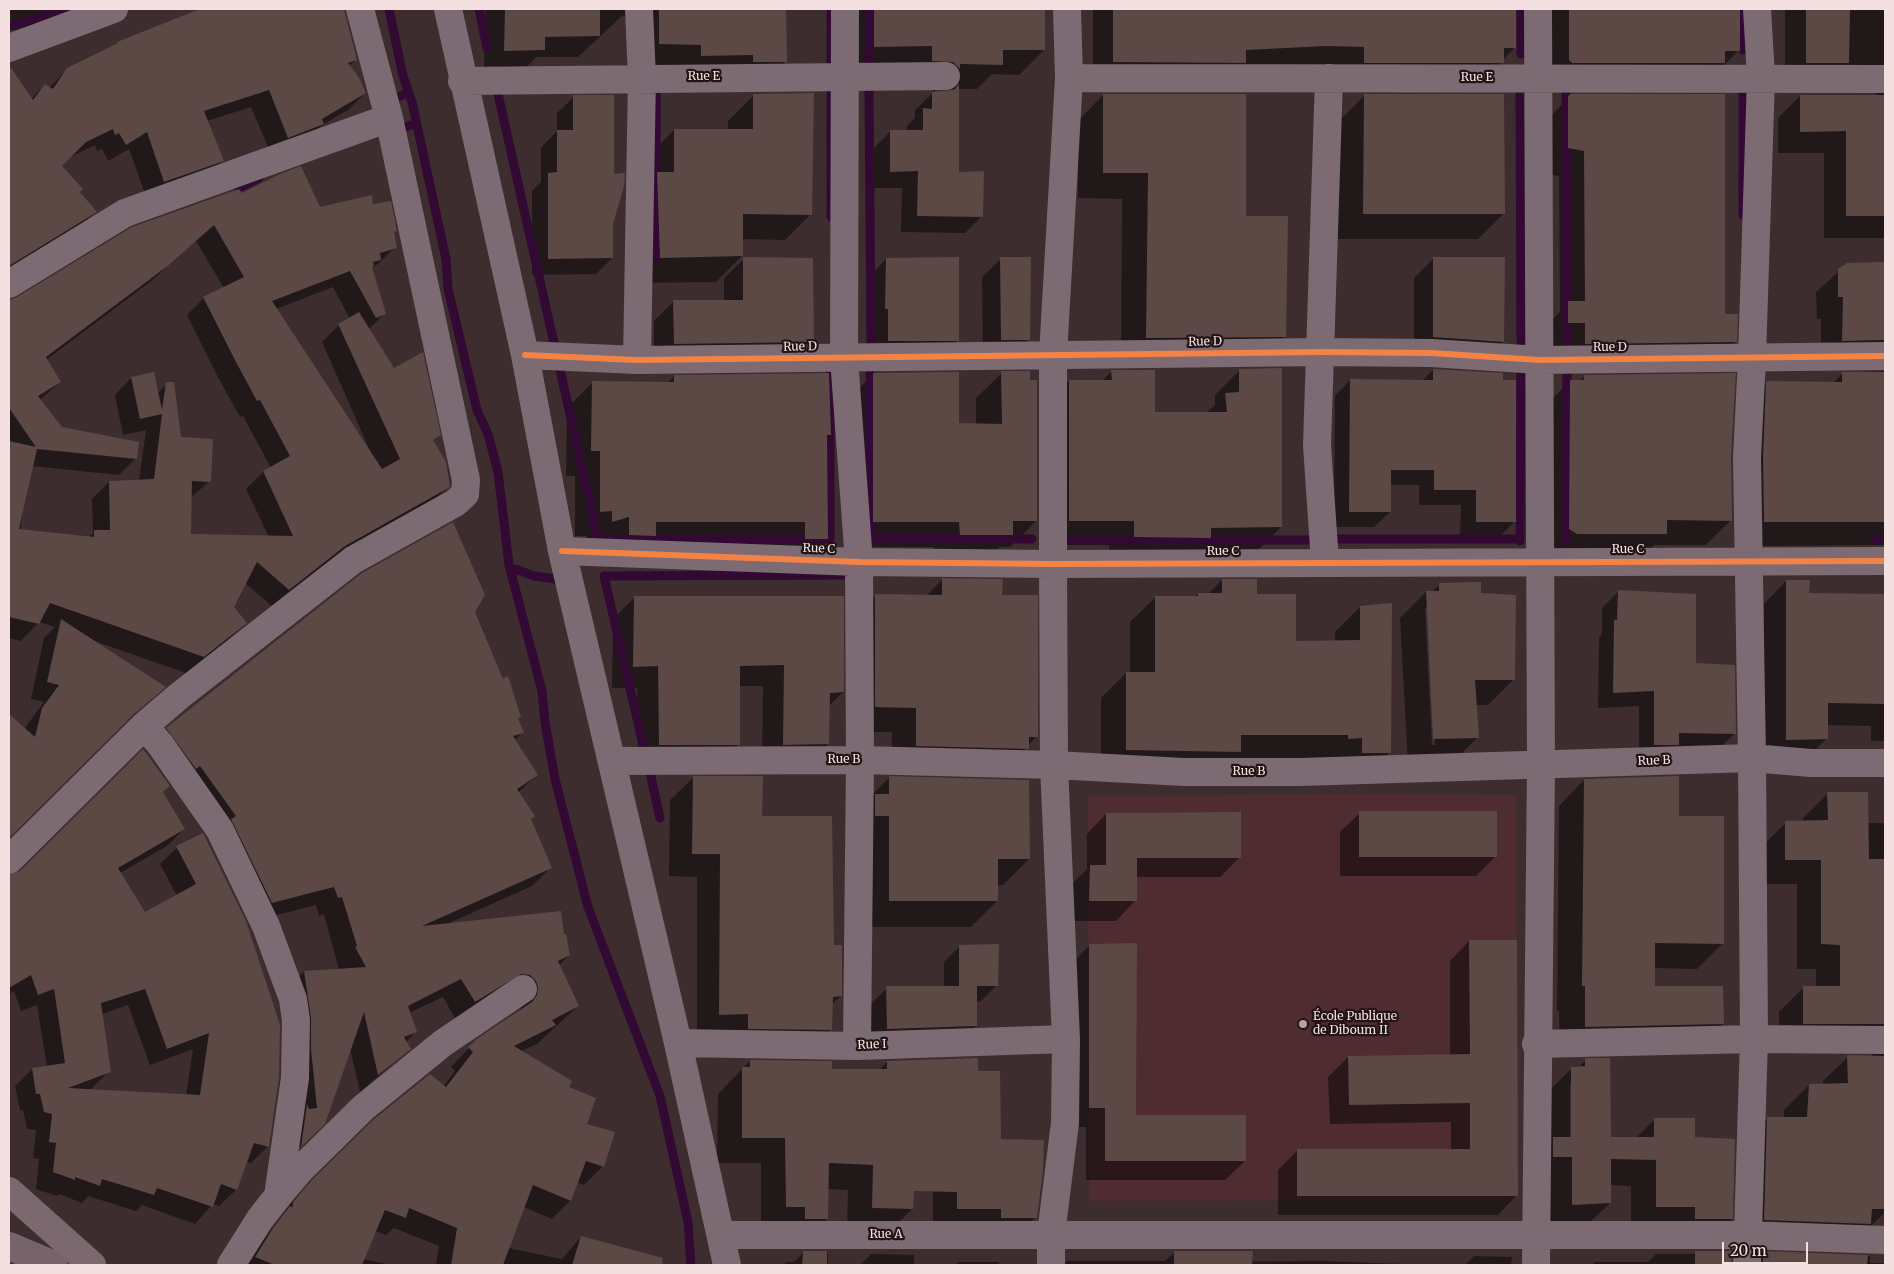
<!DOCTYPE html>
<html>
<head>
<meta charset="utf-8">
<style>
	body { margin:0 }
	#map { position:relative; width:1894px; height:1274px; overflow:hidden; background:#3e2d2f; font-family:Merriweather,serif }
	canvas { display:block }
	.frame { position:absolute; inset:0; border:10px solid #f4e0e0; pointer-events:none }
	.scale { position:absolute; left:1722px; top:1242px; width:86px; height:22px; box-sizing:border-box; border:2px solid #f4e0e0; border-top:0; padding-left:6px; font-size:15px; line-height:18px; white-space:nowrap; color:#f4e0e0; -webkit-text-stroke:4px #221415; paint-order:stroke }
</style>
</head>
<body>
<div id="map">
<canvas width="1894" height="1274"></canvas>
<div class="frame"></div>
<div class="scale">20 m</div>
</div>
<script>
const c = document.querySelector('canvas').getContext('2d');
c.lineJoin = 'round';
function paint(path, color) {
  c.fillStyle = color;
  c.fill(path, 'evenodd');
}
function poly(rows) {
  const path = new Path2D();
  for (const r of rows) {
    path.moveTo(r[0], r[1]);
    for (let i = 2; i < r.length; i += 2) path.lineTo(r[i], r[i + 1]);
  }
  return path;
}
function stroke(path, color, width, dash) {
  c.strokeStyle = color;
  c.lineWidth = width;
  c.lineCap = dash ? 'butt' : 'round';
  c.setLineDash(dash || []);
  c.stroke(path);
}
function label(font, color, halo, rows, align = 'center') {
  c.font = font + ' Merriweather,serif';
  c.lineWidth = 4.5;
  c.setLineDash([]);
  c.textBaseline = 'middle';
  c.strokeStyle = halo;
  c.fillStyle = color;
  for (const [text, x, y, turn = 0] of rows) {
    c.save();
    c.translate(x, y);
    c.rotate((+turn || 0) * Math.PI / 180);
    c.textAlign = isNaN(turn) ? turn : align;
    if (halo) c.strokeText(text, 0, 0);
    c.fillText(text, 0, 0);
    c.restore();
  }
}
paint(poly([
	[1352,794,1516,795,1518,1196,1495,1200,1089,1201,1088,796]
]), '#4e2c2f');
paint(poly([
	[9,9,61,9,47,22,13,30],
	[219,9,344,9,356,59,349,66,365,93,348,110,322,125,305,141,271,154,251,107,207,121,223,160,206,177,147,199,129,149,108,161,102,149,97,151,95,145,68,158,61,166,95,212,78,229,9,273,9,70,31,99,45,85,49,88,68,69,114,47,118,43,201,17],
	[485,9,785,9,785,62,765,82,681,66,639,65,632,22,623,15,578,57,536,57,523,71,484,71],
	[850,9,1044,9,1044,50,1019,75,992,74,977,89,958,89,958,173,982,216,965,233,901,232,902,188,873,188,874,148,891,131,907,131,907,126,915,118,915,110,933,93,957,91,957,89,938,88,934,92,928,86,850,71],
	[1093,9,1433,9,1433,49,1456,49,1456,9,1514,9,1515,47,1483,82,1093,82],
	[1544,9,1738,9,1739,50,1713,76,1546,88],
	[1785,9,1885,9,1885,238,1824,238,1824,153,1778,153,1778,118,1800,96,1877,96,1870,87,1785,85],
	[754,95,811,214,785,240,742,239,742,256,716,282,634,283,648,156,674,130,728,130,728,121],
	[1103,95,1245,217,1285,336,1259,362,1121,364,1122,199,1078,198,1078,121],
	[1365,95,1504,213,1478,239,1338,239,1339,121],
	[1571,95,1724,315,1736,342,1710,367,1543,348,1543,328,1560,312,1559,176,1543,173,1544,123],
	[574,97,612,223,612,258,596,274,532,275,532,191,541,182,541,148,557,131,557,113],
	[241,195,319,209,372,205,396,231,393,233,395,247,378,264,371,268,385,313,368,330,439,435,433,441,449,486,427,507,327,563,272,606,245,583,232,607,245,623,228,640,186,673,94,641,164,687,115,732,9,837,9,727,11,730,24,729,44,702,31,699,44,638,55,627,39,622,21,641,9,638,9,329,16,325,9,314,9,310,24,295],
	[196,241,224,288,204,298,187,315,219,379,240,417,243,416,271,468,263,472,246,489,269,537,190,535,190,498,210,481,180,439,167,384,158,393,131,378,115,395,123,435,146,430,139,481,109,482,92,499,93,533,88,538,20,531,23,512,21,512,32,466,119,475,136,458,61,428,40,400,60,382,46,360,150,282],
	[333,287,350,319,339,325,322,342,372,455,276,309],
	[1434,258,1503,342,1483,361,1414,357,1414,278],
	[744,259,812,342,793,361,654,363,654,321,674,301,724,301,724,278],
	[886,259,958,340,938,360,869,360,869,328,866,328,867,279],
	[1001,259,1029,339,1010,358,983,358,982,277],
	[1847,264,1885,264,1885,368,1821,363,1821,319,1817,319,1816,292],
	[1240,370,1281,527,1256,552,1110,562,1109,545,1044,545,1044,406,1069,381,1102,381,1112,371,1154,413,1206,413,1215,405,1215,395],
	[1433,370,1515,521,1499,537,1460,537,1461,505,1419,505,1419,485,1389,485,1390,512,1374,527,1334,527,1335,396,1350,380,1422,381],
	[1885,371,1885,545,1740,546,1743,406,1767,382,1833,383,1843,373],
	[1002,373,1036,521,1010,547,1000,547,986,561,934,561,934,547,847,547,848,400,873,374,957,425,976,425,976,398],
	[674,376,829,435,826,438,827,538,801,564,588,547,587,536,575,536,575,476,566,476,567,408,592,383,668,383],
	[1585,376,1730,456,1731,520,1706,545,1654,545,1641,558,1552,558,1545,406,1570,381,1580,381],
	[942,580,1001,596,1037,736,1003,773,891,770,892,732,851,732,850,621,875,596,926,596],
	[1222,580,1256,595,1294,642,1335,642,1335,632,1360,607,1390,752,1365,777,1101,775,1101,698,1126,673,1130,673,1130,622,1156,597,1195,597,1198,594,1208,594],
	[1786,581,1808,595,1885,595,1885,741,1871,741,1871,726,1826,725,1826,739,1804,761,1764,762,1764,604],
	[1440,584,1479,594,1514,679,1488,705,1475,705,1478,737,1452,763,1408,764,1400,618,1426,592,1432,592],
	[1425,608,1428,608,1435,745,1432,745],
	[1618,592,1694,664,1735,733,1719,749,1639,761,1639,706,1598,708,1599,638,1602,634,1602,608],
	[635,597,842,597,843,692,829,706,828,744,806,766,762,766,763,686,739,686,739,744,717,766,638,766,637,688,612,688,613,619],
	[474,612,522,733,514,741,536,775,518,793,551,867,532,886,447,924,563,936,569,955,558,966,578,1006,537,1044,521,1051,568,1088,603,1166,584,1185,577,1182,570,1201,552,1219,524,1207,508,1248,562,1259,581,1237,622,1248,616,1265,436,1265,439,1246,394,1228,386,1235,375,1231,363,1259,391,1265,244,1265,294,1200,374,1121,443,1087,455,1071,451,1067,469,1048,520,1010,521,1007,518,998,456,1020,443,997,409,1013,416,1031,406,1042,409,1049,360,1092,350,1048,324,1123,283,1163,286,990,304,972,339,970,324,914,319,916,316,905,254,921,214,838,149,747,167,728],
	[693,778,760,817,832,946,841,996,831,1005,831,1029,808,1052,697,1037,697,877,669,876,670,800],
	[889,778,1029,859,1003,885,997,885,997,901,971,927,863,927,864,803],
	[1584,780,1678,817,1723,943,1697,969,1653,968,1653,987,1723,1024,1697,1049,1560,1053,1559,1011,1557,1011,1559,806],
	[169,786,162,793,184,829,167,846,120,873,145,914,177,896,160,864,177,848,203,835,268,1146,251,1163,246,1162,236,1190,219,1206,213,1204,195,1224,142,1205,136,1211,88,1196,82,1203,59,1194,57,1196,36,1189,39,1159,33,1158,36,1130,27,1129,23,1110,20,1110,15,1086,32,1069,47,1067,37,1005,21,1011,14,991,9,994,9,883,21,873],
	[128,1005,150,1065,193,1049,186,1096,86,1091,92,1088,109,1071,102,1014],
	[1828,793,1868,823,1885,823,1885,1212,1864,1233,1740,1244,1743,1143,1768,1118,1784,1118,1784,1110,1809,1085,1823,1085,1823,1081,1848,1057,1873,1056,1869,1051,1779,1048,1779,1012,1803,988,1816,988,1816,969,1797,969,1797,884,1761,884,1761,847,1786,823,1803,822,1803,818],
	[1360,813,1496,856,1476,876,1340,876,1340,832],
	[1106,814,1240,857,1220,877,1135,877,1135,901,1116,921,1070,921,1070,886,1087,869,1087,834],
	[1469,941,1517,1195,1498,1215,1278,1215,1278,1170,1298,1150,1451,1150,1451,1122,1330,1124,1328,1077,1348,1057,1450,1056,1450,961],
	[1090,945,1135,1116,1245,1161,1225,1180,1086,1180,1086,1127,1070,1127,1070,965],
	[960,946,997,985,981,1001,976,1002,976,1026,960,1042,871,1045,871,1004,887,988,944,987,944,962],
	[1586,1060,1610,1138,1636,1138,1655,1119,1694,1139,1732,1219,1706,1245,1631,1232,1631,1186,1610,1185,1610,1203,1584,1228,1546,1230,1546,1094,1572,1068,1578,1068],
	[1570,1084,1573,1084,1573,1143,1570,1143],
	[750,1061,831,1070,879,1070,887,1062,976,1072,1000,1140,1036,1217,1011,1242,933,1234,933,1182,913,1182,912,1209,887,1234,847,1233,848,1190,827,1189,827,1219,801,1244,761,1232,761,1163,717,1163,718,1094],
	[804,1252,828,1252,828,1265,783,1265,787,1262,794,1262],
	[1175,1252,1215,1262,1322,1261,1429,1265,1063,1265,1067,1261,1165,1261],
	[1696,1252,1731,1252,1731,1265,1592,1265,1595,1262,1648,1262,1656,1254,1693,1254],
	[1764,1253,1870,1256,1870,1263,1885,1263,1885,1265,1751,1265],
	[871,1254,914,1255,914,1265,860,1265],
	[1474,1256,1512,1257,1511,1265,1465,1265],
	[958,1262,999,1262,999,1265,955,1265]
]), '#0007');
stroke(poly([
	[389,9,403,76,412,102,446,259,448,289,477,410,488,434,498,472,509,565,542,691,545,722,555,779,588,907,660,1096,688,1222,691,1265],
	[479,9,487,48],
	[1521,9,1521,54],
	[9,26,72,9],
	[1743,50,1743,9],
	[869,64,870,9],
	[831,67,831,9],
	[831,81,831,217],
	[1520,84,1521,341],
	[496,85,598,539,830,539,830,360],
	[869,90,871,346],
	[387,102,405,94],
	[393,131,411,125],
	[239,188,259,178],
	[1743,215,1743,85],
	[656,258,656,85],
	[1567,341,1566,85,1568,85],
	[870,360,871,537],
	[869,538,1032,539],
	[1327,539,1520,539],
	[1874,539,1885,539],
	[1061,540,1309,540],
	[1520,541,1521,362],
	[1566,542,1567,373],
	[515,569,534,576,555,579],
	[645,753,604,576,857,575],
	[649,768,660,818]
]), '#310933', 9);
paint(poly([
	[200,9,344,9,357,60,348,63,358,76,366,93,322,119,324,124,288,138,269,90,204,111,224,161,164,182,147,132,126,145,119,133,115,135,113,129,86,142,62,166,83,189,80,192,97,212,9,266,9,65,33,100,45,84,53,89,67,68,118,43,117,42],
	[505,9,600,9,600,36,545,37,545,50,504,51],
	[659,9,786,9,787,62,753,62,753,55,701,56,701,45,659,44],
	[874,9,1045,9,1045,50,1003,50,1003,65,960,64,960,69,953,62,932,61,932,46,874,47],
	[1113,9,1516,9,1516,48,1504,48,1504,63,1364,63,1364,47,1326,46,1246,50,1246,63,1113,62],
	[1569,9,1740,9,1740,51,1725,51,1725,63,1572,63,1569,60],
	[1806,9,1850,9,1849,63,1806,63],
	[959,84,959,172,984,171,983,217,917,216,918,171,890,172,890,130,923,130,923,108,932,109,932,92,954,90],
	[814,93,812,215,743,214,743,256,660,258,657,172,674,172,674,129,753,129,753,94],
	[1103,94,1246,94,1246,216,1288,216,1286,337,1146,338,1148,173,1103,173],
	[1364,94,1504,94,1505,214,1363,214],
	[1571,94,1725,94,1725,314,1738,314,1737,342,1585,344,1585,323,1568,323,1568,301,1585,301,1584,151,1568,148,1568,96],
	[573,95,614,95,614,174,625,173,624,186,613,224,613,258,548,259,548,173,557,172,557,130,573,130],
	[1800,95,1885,95,1885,216,1846,216,1846,131,1800,132],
	[301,166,320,207,372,195,373,204,391,201,397,231,394,232,397,248,380,253,381,260,373,262,374,266,372,267,386,314,376,318,350,271,272,301,382,469,400,459,338,324,359,312,394,368,423,352,441,435,433,440,446,462,450,487,345,546,289,590,257,562,234,607,247,623,204,657,50,603,39,624,9,617,9,441,36,447,9,408,9,300,17,297,132,227,239,189,242,193,280,174],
	[214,225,244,277,203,297,236,362,257,401,260,400,290,456,263,471,293,536,191,534,192,481,211,482,213,439,181,437,174,382,166,382,162,410,154,372,131,377,140,419,162,414,154,479,109,481,110,530,94,530,94,537,19,529,37,449,137,459,139,442,62,427,38,396,61,382,46,357,169,265],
	[743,257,813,258,814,342,674,344,673,300,743,300],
	[959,257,959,341,888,341,888,309,885,309,886,258],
	[1000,257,1031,257,1030,340,1001,340],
	[1433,257,1505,257,1504,342,1433,337],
	[1885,262,1885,340,1842,341,1843,297,1838,297,1838,269,1847,263],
	[1282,368,1282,527,1211,528,1211,538,1134,537,1134,521,1069,521,1069,380,1112,380,1111,370,1155,370,1155,412,1227,412,1225,393,1239,392,1239,369],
	[1433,369,1503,373,1503,380,1516,380,1516,522,1476,522,1476,490,1434,490,1434,470,1391,470,1391,512,1349,512,1350,379,1433,380],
	[1001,371,1030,371,1030,380,1037,380,1037,521,1013,521,1013,535,960,535,959,522,873,522,873,373,959,372,959,423,1002,424],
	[1842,372,1885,372,1885,522,1764,522,1763,457,1766,381,1842,382],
	[829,373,831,435,827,435,828,539,805,539,805,522,656,522,656,536,629,535,629,517,612,522,612,511,600,512,600,451,591,451,592,381,674,382,674,375],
	[1736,373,1731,456,1732,521,1667,520,1667,534,1577,534,1569,529,1570,380,1584,380,1584,375],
	[453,522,485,595,475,612,503,679,508,676,521,717,518,718,524,733,513,736,538,775,517,789,535,816,531,819,552,868,422,926,561,911,564,934,566,934,570,955,558,961,579,1006,552,1020,556,1025,514,1046,572,1081,569,1087,596,1098,587,1124,615,1132,604,1167,586,1161,571,1201,533,1185,503,1265,451,1265,457,1228,409,1208,406,1218,385,1210,362,1265,275,1265,255,1257,273,1228,290,1206,293,1207,293,1202,312,1180,373,1120,430,1074,446,1087,473,1052,468,1047,478,1038,532,1002,537,995,538,987,536,981,530,975,521,974,475,1002,461,979,408,1006,417,1032,404,1037,411,1049,378,1075,364,1012,325,1124,301,1147,307,1104,309,1109,317,1108,311,1049,311,1018,304,971,366,967,355,947,357,946,342,897,338,898,334,887,272,903,231,819,236,816,200,766,196,769,166,728,362,573],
	[942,578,1003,579,1002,595,1038,595,1038,737,1029,737,1029,749,916,746,916,708,875,707,875,594,942,595],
	[1222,579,1257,579,1257,594,1296,594,1296,641,1360,640,1360,606,1392,603,1391,753,1362,753,1362,738,1348,739,1348,735,1241,735,1241,752,1126,750,1126,672,1155,672,1155,596,1198,596,1198,593,1222,593],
	[1786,580,1810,580,1809,593,1885,594,1885,704,1828,703,1828,739,1786,740],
	[1481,582,1481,593,1516,595,1515,680,1475,680,1479,738,1433,739,1426,591,1439,591,1439,583],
	[1618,590,1696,594,1696,663,1735,665,1736,734,1679,733,1679,745,1654,745,1654,691,1613,693,1614,620,1617,620],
	[634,596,844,596,844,692,830,693,829,744,783,745,784,665,740,666,740,745,659,745,658,666,633,667],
	[61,619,166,687,133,715,9,838,9,714,35,737,42,708,59,685,47,682],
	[143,749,170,786,163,792,185,829,118,868,145,912,196,884,176,846,203,833,246,921,280,1025,279,1077,269,1147,254,1143,237,1190,221,1184,213,1207,157,1188,154,1195,102,1179,100,1186,75,1177,75,1180,53,1172,56,1143,49,1142,52,1114,44,1112,40,1094,36,1094,32,1068,65,1063,54,989,38,995,31,975,9,988,9,875,20,871],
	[145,989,167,1049,209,1033,200,1095,68,1088,111,1072,101,1003],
	[693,776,763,776,762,816,832,816,834,945,842,945,842,996,833,997,832,1030,748,1029,748,1014,719,1015,720,854,692,854],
	[889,776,1029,780,1030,859,998,859,998,901,889,901,889,816,875,816,875,794,889,794],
	[1679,776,1679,816,1724,816,1724,944,1655,943,1655,986,1723,986,1724,1024,1585,1027,1585,986,1582,986,1584,779],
	[1827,792,1868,792,1869,859,1885,859,1885,1024,1803,1024,1803,986,1840,986,1840,945,1821,944,1821,860,1785,860,1785,821,1828,820],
	[1359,811,1497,811,1497,857,1359,857],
	[1241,812,1241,858,1137,858,1137,901,1089,901,1090,865,1106,865,1106,813],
	[1469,940,1517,940,1518,1196,1297,1196,1297,1149,1470,1149,1470,1103,1349,1105,1348,1056,1470,1054],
	[1137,943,1136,1115,1246,1115,1246,1161,1105,1161,1105,1108,1089,1108,1089,944],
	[999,944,998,986,977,986,977,1026,887,1029,886,986,959,986,959,945],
	[1847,1055,1885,1056,1885,1209,1872,1209,1871,1224,1764,1220,1767,1117,1807,1117,1809,1084,1848,1083],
	[978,1058,978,1071,1000,1071,1001,1139,1044,1140,1043,1170,1037,1218,1001,1218,1001,1209,957,1209,957,1192,914,1191,913,1209,872,1208,873,1165,829,1163,828,1219,805,1219,805,1207,786,1207,785,1138,742,1138,742,1067,750,1067,750,1060,832,1061,832,1069,887,1069,887,1061],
	[1585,1058,1610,1058,1611,1137,1654,1137,1654,1118,1695,1118,1695,1137,1735,1139,1733,1219,1695,1219,1695,1207,1656,1207,1656,1160,1611,1159,1611,1203,1572,1205,1572,1157,1553,1157,1553,1137,1571,1137,1571,1067,1585,1066],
	[581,1236,663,1258,662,1265,572,1265],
	[803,1251,827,1251,827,1265,802,1265],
	[1174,1251,1253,1251,1252,1265,1174,1265],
	[1695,1251,1732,1251,1731,1265,1695,1265],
	[1763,1251,1868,1255,1867,1265,1763,1265]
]), '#5c4845');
stroke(poly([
	[448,9,525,355,562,551,678,1043,727,1265],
	[845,9,844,358,859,562,860,760,857,1046],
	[9,48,114,9],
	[1069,78,1885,79],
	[462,81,946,76],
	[9,284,125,213,389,118],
	[525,355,637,360,1321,352,1431,353,1539,360,1885,356],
	[637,360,642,78,639,9],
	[562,551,859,562,1053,564,1885,561],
	[1325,563,1317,445,1329,78],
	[144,726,160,744,220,830,266,926,293,999,296,1020,295,1078,278,1196],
	[612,761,860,760,1054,765,1184,772,1300,772,1752,758,1811,763,1885,763],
	[9,860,144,726,179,696,353,560,455,503,465,494,466,480,389,118,360,9],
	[678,1043,857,1046,1066,1039],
	[1536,1044,1754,1039,1885,1040],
	[721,1235,1746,1235,1885,1240],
	[231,1265,260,1219,278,1196,301,1169,363,1108,443,1043,523,989],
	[1051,1265,1051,1234,1065,1123,1066,1039,1054,765,1053,564,1053,355,1069,78,1067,9],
	[1536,1265,1541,764,1538,9],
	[1747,1265,1754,1039,1752,758,1747,457,1752,358,1761,77,1757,9]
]), '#7c6b72', 28);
stroke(poly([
	[9,1246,54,1265]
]), '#77636a', 28);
stroke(poly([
	[9,1191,92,1265]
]), '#7c686f', 28);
stroke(poly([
	[525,355,637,360,1321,352,1431,353,1539,360,1885,356],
	[562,551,859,562,1053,564,1885,561]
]), '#f48246', 6);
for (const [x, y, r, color] of [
	[1303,1024,5,"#b4a1a2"]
]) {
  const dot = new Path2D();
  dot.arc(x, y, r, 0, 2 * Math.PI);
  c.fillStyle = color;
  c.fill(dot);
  stroke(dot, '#221415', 2);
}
label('12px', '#f4e0e0', '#221415', [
	["Rue E",704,77],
	["Rue E",1477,78],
	["Rue D",1205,342,-1],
	["Rue D",800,347,-1],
	["Rue D",1610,348],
	["Rue C",819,549,2],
	["Rue C",1628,550],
	["Rue C",1223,552],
	["Rue B",844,760],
	["Rue B",1654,761,-2],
	["Rue B",1249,772],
	["Rue I",872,1045,-2],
	["Rue A",886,1235]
]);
label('12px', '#f4e0e0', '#221415', [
	["École Publique",1313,1017],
	["de Diboum II",1313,1031]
], 'left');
</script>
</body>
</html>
